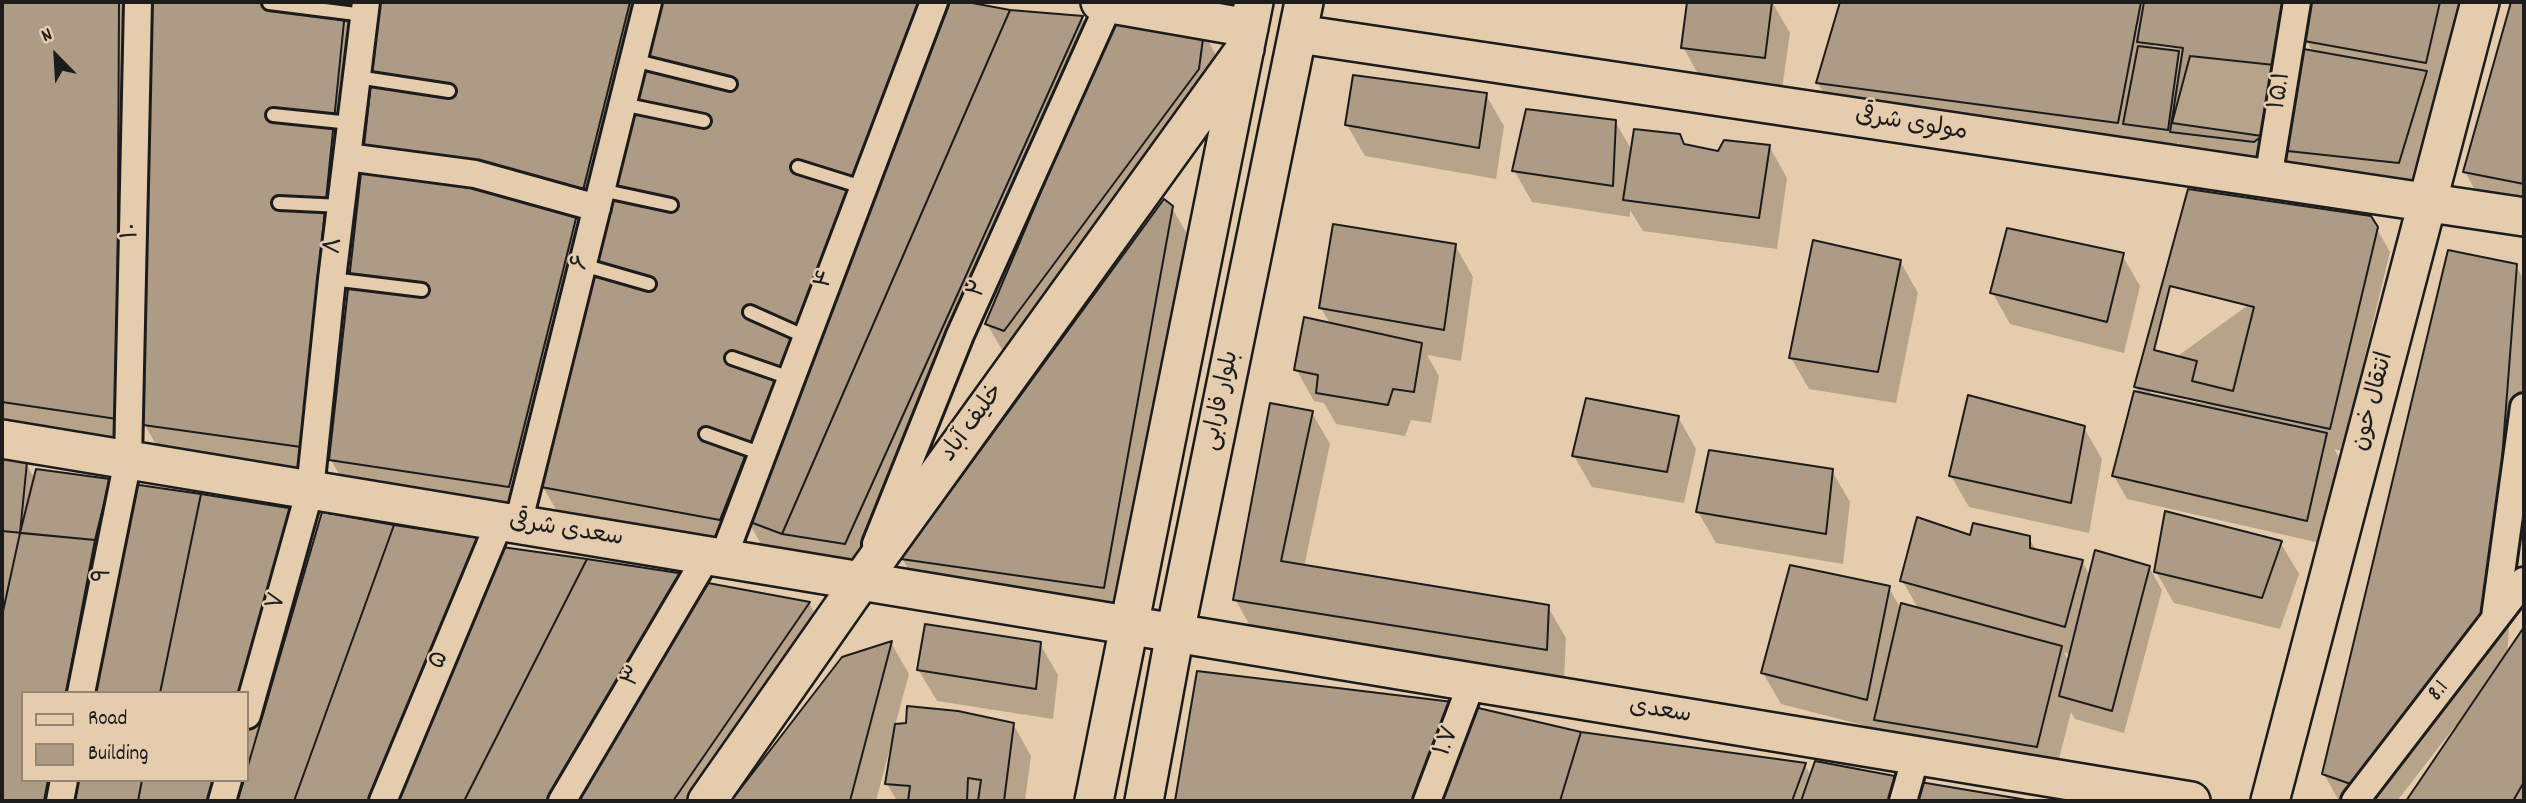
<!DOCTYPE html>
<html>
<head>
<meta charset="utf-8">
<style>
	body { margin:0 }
	#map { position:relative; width:2526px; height:803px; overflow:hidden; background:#e5ccad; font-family:Dekko,sans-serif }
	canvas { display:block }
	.frame { position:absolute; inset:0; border:4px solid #1c1c1c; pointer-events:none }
	.legend { position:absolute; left:21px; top:691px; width:228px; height:91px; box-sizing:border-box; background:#e5ccad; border:2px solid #958673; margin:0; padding:9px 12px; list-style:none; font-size:21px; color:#1c1c1c }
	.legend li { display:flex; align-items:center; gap:14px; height:35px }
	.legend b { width:35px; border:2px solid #958673 }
	.north { position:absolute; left:21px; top:21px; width:70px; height:70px; -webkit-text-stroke:5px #e5ccad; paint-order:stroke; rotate:336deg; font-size:19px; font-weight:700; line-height:28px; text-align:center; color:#1c1c1c }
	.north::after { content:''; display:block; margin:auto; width:24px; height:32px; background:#1c1c1c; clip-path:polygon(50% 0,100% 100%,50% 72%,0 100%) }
</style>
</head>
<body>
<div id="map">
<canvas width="2526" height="803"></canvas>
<div class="frame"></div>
<ul class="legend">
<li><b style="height:9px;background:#e5ccad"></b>Road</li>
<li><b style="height:19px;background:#ad9b85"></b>Building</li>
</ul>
<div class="north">N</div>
</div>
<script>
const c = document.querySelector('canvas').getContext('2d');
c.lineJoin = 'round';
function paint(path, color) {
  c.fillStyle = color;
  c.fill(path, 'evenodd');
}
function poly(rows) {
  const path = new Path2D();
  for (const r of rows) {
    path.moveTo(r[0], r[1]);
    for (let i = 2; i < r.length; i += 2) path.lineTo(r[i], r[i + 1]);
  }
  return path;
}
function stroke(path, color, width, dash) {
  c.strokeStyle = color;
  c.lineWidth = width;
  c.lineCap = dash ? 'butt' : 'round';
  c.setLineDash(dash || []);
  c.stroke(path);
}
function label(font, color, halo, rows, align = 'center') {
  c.font = font + ' Dekko,"Playpen Sans Arabic",sans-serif';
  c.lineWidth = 5;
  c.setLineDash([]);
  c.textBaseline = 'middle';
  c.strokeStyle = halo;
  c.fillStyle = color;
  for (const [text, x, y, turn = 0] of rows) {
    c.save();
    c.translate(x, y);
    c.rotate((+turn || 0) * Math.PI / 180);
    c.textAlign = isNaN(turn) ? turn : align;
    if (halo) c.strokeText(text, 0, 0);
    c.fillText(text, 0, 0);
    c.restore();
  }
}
paint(poly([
	[2,2,136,2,134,450,9,431,2,418],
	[151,2,366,2,319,478,163,457,145,425],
	[382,2,656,2,527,518,349,491,331,460],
	[662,2,930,2,943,24,951,2,958,2,1010,12,1082,18,1100,49,863,575,765,551,749,523,738,550,561,518,543,487],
	[1152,2,1238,2,1235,18],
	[1689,2,1772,2,1790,33,1782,89,1701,79,1683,47],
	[1842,2,2300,2,2286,90,2313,53,2306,40,2311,2,2465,2,2416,193,2298,182,2282,153,2280,167,2185,154,2178,142,2177,147,2135,141,2133,136,2131,146,1831,106,1818,83],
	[2153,42,2192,47,2191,50,2153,46],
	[2513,2,2524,2,2524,211,2483,204,2465,172],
	[1203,32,1221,64,1005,355,987,324],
	[1486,95,1504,126,1496,179,1365,156,1347,125],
	[1615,121,1632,151,1684,146,1719,153,1769,146,1787,178,1777,249,1643,231,1630,210,1630,217,1532,202,1514,170],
	[1164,202,1172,208,1190,239,1121,619,921,591,903,560],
	[2370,217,2390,252,2342,451,2334,449,2339,457,2320,543,2127,499,2114,476,2140,394,2135,387],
	[2151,389,2206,401,2206,404,2151,393],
	[1455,245,1473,277,1461,361,1427,355,1439,376,1431,423,1411,420,1405,436,1336,424,1324,403,1314,401,1296,369,1331,325,1321,308],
	[2122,255,2140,286,2124,353,2010,324,1992,292],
	[1900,261,1918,293,1896,403,1809,389,1791,358],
	[2516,266,2524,280,2524,426,2507,656,2524,630,2524,801,2408,801,2458,727,2456,725,2397,801,2339,801,2324,774],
	[1312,413,1330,444,1304,567,1548,607,1566,638,1564,680,1253,631,1235,599],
	[1678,417,1696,449,1684,503,1592,487,1574,456],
	[2084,428,2102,459,2089,533,1969,507,1951,476],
	[2,460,26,464,35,479,108,480,119,498,89,693,23,693,23,780,247,780,247,693,294,511,314,546,495,568,683,575,699,602,809,603,826,634,712,801,2,801],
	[1832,471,1850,502,1843,564,1716,543,1698,512],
	[1971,537,2029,538,2037,552,2082,561,2090,576,2149,567,2162,590,2124,733,2075,719,2071,712,2054,778,1894,751,1882,730,1781,704,1763,673,1889,588,1901,609,1919,610,1902,580],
	[2064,652,2071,655,2069,662],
	[2280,542,2299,574,2280,629,2174,603,2156,572],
	[891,643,909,674,895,726,1013,724,1031,756,1025,801,897,801,887,784,894,741,892,740,876,801,733,801,777,742],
	[1040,644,1058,675,1053,719,937,701,918,669],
	[1198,673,1581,734,1805,765,1811,776,1913,801,1176,801],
	[1921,784,2023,801,1916,801]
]), '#0003');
const building = poly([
	[2,2,119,2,117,419,2,402,2,2],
	[149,2,346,2,301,447,143,425,149,2],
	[380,2,630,2,509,487,329,460,380,2],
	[661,2,924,2,720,520,541,487,661,2],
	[950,2,967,2,1010,10,782,534,745,520,950,2],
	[1687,2,1772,2,1765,58,1681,48,1687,2],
	[1840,2,2141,2,2118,123,1816,83,1840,2],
	[2144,2,2284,2,2262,136,2254,142,2170,132,2183,48,2137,42,2144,2],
	[2310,2,2440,2,2426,63,2304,41,2310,2],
	[2511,2,2524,2,2524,184,2463,172,2511,2],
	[1010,10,1083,16,845,544,782,534,1010,10],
	[1114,19,1204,31,1199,69,1004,331,985,324,1114,19],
	[2138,46,2179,51,2168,130,2123,124,2138,46],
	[2298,48,2427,71,2399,163,2278,150,2298,48],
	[2190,56,2274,65,2262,136,2172,123,2190,56],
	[1353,75,1487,93,1479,148,1345,125,1353,75],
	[1526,109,1616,120,1613,186,1512,171,1526,109],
	[1634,129,1680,134,1684,144,1718,151,1724,140,1770,145,1759,218,1623,200,1634,129],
	[2188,189,2371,216,2378,227,2330,429,2134,387,2188,189],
	[1164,199,1173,206,1104,588,901,559,1164,199],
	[1333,224,1456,244,1444,330,1319,308,1333,224],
	[2007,228,2124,253,2107,322,1990,293,2007,228],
	[1813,240,1901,260,1878,372,1789,358,1813,240],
	[2448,250,2517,264,2489,629,2365,789,2322,774,2448,250],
	[2170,286,2254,307,2233,391,2192,381,2197,361,2154,350,2170,286],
	[1304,317,1422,343,1414,392,1393,389,1388,405,1316,393,1318,375,1294,370,1304,317],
	[2134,391,2327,433,2307,521,2112,476,2134,391],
	[1968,395,2085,426,2071,503,1949,476,1968,395],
	[1586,398,1679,416,1667,472,1572,456,1586,398],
	[1270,403,1313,411,1281,561,1549,605,1547,650,1233,600,1270,403],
	[1709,450,1833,469,1826,534,1696,512,1709,450],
	[2,458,27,462,20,533,2,616,2,458],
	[36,469,110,479,95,540,20,533,36,469],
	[132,484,201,494,160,693,91,693,132,484],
	[201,494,295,509,242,693,160,693,201,494],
	[2165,511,2282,541,2262,598,2154,572,2165,511],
	[322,512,394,525,294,801,237,801,244,780,247,780,247,769,322,512],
	[1917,517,1970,535,1973,523,2030,536,2030,548,2083,560,2065,627,1900,581,1917,517],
	[394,525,479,538,368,801,294,801,394,525],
	[2,531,95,540,66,693,23,693,23,780,48,780,44,801,2,801,2,531],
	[502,547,587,559,464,801,398,801,502,547],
	[2095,550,2150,566,2112,711,2059,696,2095,550],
	[587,559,685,574,549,801,464,801,587,559],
	[1790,565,1890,586,1867,700,1761,673,1790,565],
	[708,583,810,602,673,801,578,801,708,583],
	[1901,603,2062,646,2037,747,1874,720,1901,603],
	[925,624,1041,642,1036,689,917,670,925,624],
	[2524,627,2524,782,2513,801,2406,801,2524,627],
	[892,641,850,801,731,801,842,657,892,641],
	[1197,671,1453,702,1414,801,1175,801,1197,671],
	[907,706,958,711,1014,723,1004,801,978,801,981,780,968,778,967,801,908,801,910,786,885,784,895,724,906,723,907,706],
	[1474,707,1581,732,1560,801,1439,801,1474,707],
	[1581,732,1806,763,1792,801,1560,801,1581,732],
	[1815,761,1900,777,1892,801,1801,801,1815,761],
	[73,780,142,780,138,801,69,801,73,780],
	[142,780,217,780,211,801,138,801,142,780],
	[1920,782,2033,801,1914,801,1920,782]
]);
paint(building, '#ad9b85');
stroke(building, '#1c1c1c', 2);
const lane = poly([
	[269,3,364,15],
	[633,60,730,84],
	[357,77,449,91],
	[622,104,704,121],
	[273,115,351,123],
	[798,167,862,187],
	[601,190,671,205],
	[279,203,341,206],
	[583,265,649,284],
	[332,279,422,290],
	[750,312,806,337],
	[732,358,790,378],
	[706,434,762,454]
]);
const street = poly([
	[347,157,475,174,597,208],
	[2268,179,2297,2],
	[518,524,648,2],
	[876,544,960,335,1110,2],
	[723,558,934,2],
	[2495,617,2524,407],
	[81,693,128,460,138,2],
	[247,715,310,490,332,279,366,2],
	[60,801,64,780],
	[222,801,228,780],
	[383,801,500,521],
	[562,801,707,556],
	[1427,801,1472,682],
	[1903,801,1916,756],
	[2355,801,2524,581]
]);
const secondary = poly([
	[1100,2,1249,28],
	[1299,34,2524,217],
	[2,439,2191,801],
	[707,801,861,581,1245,49],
	[1094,801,1254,2],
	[1144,801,1175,633,1304,2],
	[2270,801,2480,2]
]);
stroke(lane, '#1c1c1c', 18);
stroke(street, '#1c1c1c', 32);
stroke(secondary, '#1c1c1c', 42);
stroke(lane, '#e5ccad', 12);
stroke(street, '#e5ccad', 26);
stroke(secondary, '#e5ccad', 37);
label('24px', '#1c1c1c', '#e5ccad', [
	["۱۵.۱",2282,91,-81],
	["مولوی شرقی",1911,126,9],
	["۱۰",133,231,-89],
	["۸",336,246,-83],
	["۶",583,263,-76],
	["۴",827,280,-69],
	["۲",980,290,-66],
	["بلوار فارابی",1223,401,-78],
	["انتقال خون",2375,402,-75],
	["خلیف آباد",974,424,-54],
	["سعدی شرقی",566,532,9],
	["۹",105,576,-79],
	["۷",279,602,-74],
	["۵",441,661,-67],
	["۳",635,678,-59],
	["8.1",2440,692,-52],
	["سعدی",1660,713,9],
	["۱.۷",1449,742,-69]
]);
</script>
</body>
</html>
